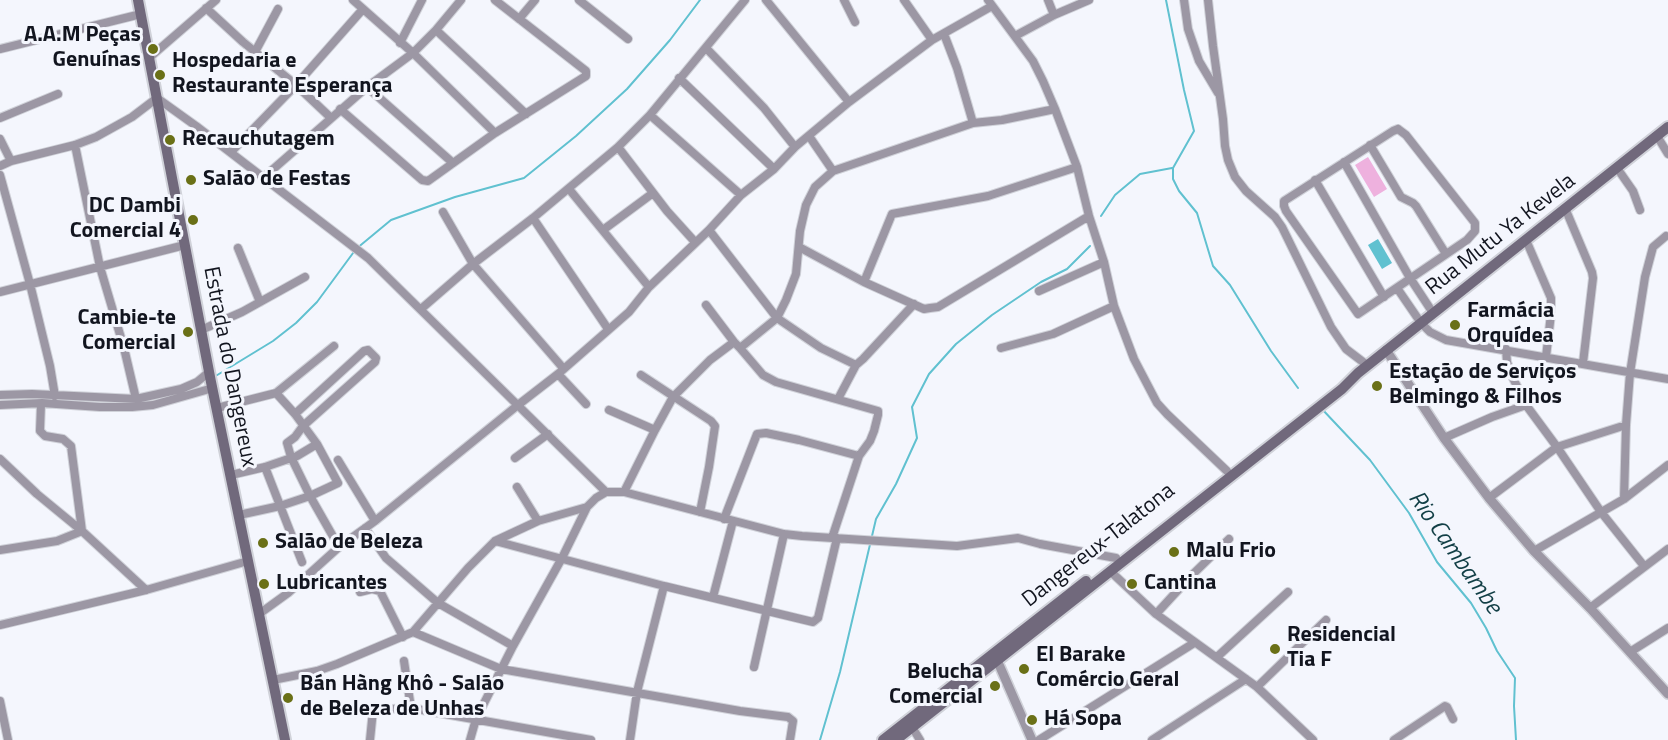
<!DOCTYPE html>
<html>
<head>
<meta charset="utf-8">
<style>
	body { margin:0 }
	canvas { display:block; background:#f4f6fd }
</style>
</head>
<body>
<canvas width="1668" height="740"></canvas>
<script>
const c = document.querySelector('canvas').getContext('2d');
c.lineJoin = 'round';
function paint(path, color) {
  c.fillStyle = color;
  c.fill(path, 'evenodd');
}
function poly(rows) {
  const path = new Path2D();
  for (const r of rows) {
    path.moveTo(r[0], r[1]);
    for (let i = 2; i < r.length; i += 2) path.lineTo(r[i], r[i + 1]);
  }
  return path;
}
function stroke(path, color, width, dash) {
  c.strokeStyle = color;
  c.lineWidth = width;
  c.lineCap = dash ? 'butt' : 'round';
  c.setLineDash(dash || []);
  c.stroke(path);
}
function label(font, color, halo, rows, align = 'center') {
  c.font = font + ' "Titillium Web",sans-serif';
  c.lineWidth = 6;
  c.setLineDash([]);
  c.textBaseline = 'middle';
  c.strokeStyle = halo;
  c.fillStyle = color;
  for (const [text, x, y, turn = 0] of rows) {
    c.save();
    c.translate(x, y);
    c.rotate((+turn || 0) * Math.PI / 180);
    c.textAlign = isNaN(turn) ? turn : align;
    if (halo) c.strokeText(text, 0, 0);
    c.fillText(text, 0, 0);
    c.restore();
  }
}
paint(poly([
	[1368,157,1387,189,1374,197,1355,165]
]), '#eeb1de');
paint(poly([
	[1378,239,1392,263,1382,269,1368,245]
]), '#60c1d0');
stroke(poly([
	[1166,0,1184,90,1194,131,1173,168,1173,179,1179,191,1197,213,1213,266,1230,285,1271,351,1298,388],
	[1101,216,1115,195,1140,174,1172,168],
	[214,377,273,341,296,323,317,302,356,249,391,220,455,197,524,178,576,136,627,89,670,40,700,0],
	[69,399,90,400],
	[143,401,179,393],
	[1321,408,1370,460,1409,513,1437,562,1471,603,1486,628,1497,651,1515,678,1514,706,1516,740],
	[820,740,840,672,876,519,896,484,917,438,912,407,929,374,956,344,992,315,1041,282,1067,269,1090,246]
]), '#60c1d0', 2);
const minor = poly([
	[353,0,413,53,495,133],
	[579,0,628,39],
	[766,0,849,102],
	[844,0,855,22],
	[904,0,932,40],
	[988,0,1033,61,1043,81,1055,109,1077,167,1089,216,1104,262,1114,306,1134,359,1157,403,1167,414,1227,471],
	[1048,0,1054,15],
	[1184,0,1188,29,1199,61,1218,93],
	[1208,0,1213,46,1223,119,1225,146,1228,160,1235,177,1246,191,1275,217,1282,227,1331,327,1346,349,1367,365],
	[206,8,243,42,296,85,330,117],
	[519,19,535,0],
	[436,30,526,114],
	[944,34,957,68,973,123],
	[1015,36,1054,15,1089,0],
	[400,43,422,0],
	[706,48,764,108,795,147],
	[0,49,141,14],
	[255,52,278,9],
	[149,58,216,0],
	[679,78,774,169],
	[367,87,453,163],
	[340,109,422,180,428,181,495,133,586,76,586,71,495,0],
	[650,115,741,195],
	[0,118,58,94],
	[1398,129,1406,135,1475,223,1475,231,1467,240,1358,314,1286,211,1284,206,1284,201,1393,131,1398,129],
	[809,136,833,171],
	[1657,136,1668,154],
	[0,139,11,161],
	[75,145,100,267,124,348,136,399],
	[1370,145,1401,197,1413,203,1416,206,1446,254],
	[618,147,667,211,695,242],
	[231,152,296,85,363,9],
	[1344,162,1410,278,1433,313],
	[0,166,11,161,75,145,96,137,132,117,157,98,196,126,368,258,606,492],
	[1617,168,1633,191,1640,210],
	[0,175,30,284,50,366,55,396],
	[263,178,367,87,413,53,436,30,461,0],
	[1315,180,1384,297],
	[569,189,649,287],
	[1565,208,1592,272,1593,278,1583,363],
	[443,212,473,264,563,368],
	[533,218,608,329],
	[603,230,653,193],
	[709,230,777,318,821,348,856,365,863,359,914,304],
	[1526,240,1551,298,1551,314,1546,357],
	[799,247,864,282,924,309,930,308,938,307,1089,216],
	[238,248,260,302],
	[864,282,892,214,988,196,1077,167],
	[1397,288,1421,323,1430,332,1446,340,1668,379],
	[1039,291,1104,262],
	[0,292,185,245],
	[706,305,734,342],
	[421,309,473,264,533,218,618,147,650,115,745,0],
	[201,330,242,312,305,277],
	[740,348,763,375,776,382,878,411,878,415,874,431,870,441,859,456,832,538],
	[1001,348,1053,334,1114,306],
	[1506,349,1507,362,1512,376,1526,405,1557,447,1601,512,1644,566],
	[558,374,586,404],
	[641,375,711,421,715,426,709,467,700,512],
	[0,395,32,394,136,399,181,389,197,382,209,372],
	[838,399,856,365],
	[0,405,42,403,100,407,132,407,153,405,213,388],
	[217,408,276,393,334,346],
	[609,410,655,430],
	[295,414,364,351,368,350,376,358,375,362,303,426,295,437,287,443,291,457,310,496,339,547],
	[1444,438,1492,417,1526,405],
	[515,458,548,434],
	[0,459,37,494,82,531,146,590],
	[338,460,375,521],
	[265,467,302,562],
	[231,475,265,467,297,456,317,444],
	[517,487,538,521],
	[624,492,784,534,802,536,957,546,1018,538,1040,544,1116,558],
	[1489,498,1557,447,1626,425],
	[1624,499,1626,425,1630,373,1645,277,1653,247,1666,236],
	[239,515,280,506,310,496,338,483,317,444,295,414,276,393],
	[724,519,757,434,766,433,799,440,859,456],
	[365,528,386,558,438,603,513,646],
	[495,541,664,586,813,622,818,618,837,538],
	[0,550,57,541,82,531,71,446,63,439,45,436,40,431,41,404],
	[1534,551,1624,499,1668,465],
	[1110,571,1156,614,1257,687,1313,740],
	[360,592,372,589,380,591,403,637],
	[713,597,733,521],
	[1590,608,1668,549],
	[259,614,288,593,339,547,375,521,518,405,558,374,629,312,649,287,709,230,741,195,774,169,795,147,849,102,932,40,992,6],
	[1156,614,1191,576,1229,539],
	[0,625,146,590,248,561],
	[413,632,501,669,740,711,788,717,793,721,790,740],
	[1630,652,1668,628],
	[1217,657,1288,592],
	[404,661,411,708],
	[754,667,784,534],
	[273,680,317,671,337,664,413,632,468,568,495,541,538,521,587,507,596,498,606,492,624,492,655,430,673,397,710,360,734,342,740,348,777,318,786,300,796,274,800,231,806,205,815,187,833,171,973,123,1002,120,1055,109],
	[1257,687,1326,620],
	[0,701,8,740],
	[912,727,920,740],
	[370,740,373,710,411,708,591,740],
	[470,740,476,719,513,646,562,558,587,507],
	[630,740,637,692,664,586],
	[1039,740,1194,643],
	[1152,740,1246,679],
	[1394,740,1445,706,1447,707,1453,719]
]);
const tertiary = poly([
	[1386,350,1444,438,1489,498,1534,551,1590,608,1668,694],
	[997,660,1032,740]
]);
const secondary = poly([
	[138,0,211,382,285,740],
	[883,740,1086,581],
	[896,740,1342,389,1358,373,1668,127]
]);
stroke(minor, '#d0d2d9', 10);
stroke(tertiary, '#d0d2d9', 12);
stroke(secondary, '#d0d2d9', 14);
stroke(minor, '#9c97a4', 8);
stroke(tertiary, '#9c97a4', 9);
stroke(secondary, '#71697c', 10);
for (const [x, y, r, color] of [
	[153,49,6,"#6a7017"],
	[160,75,6,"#6a7017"],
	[170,140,6,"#6a7017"],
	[191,180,6,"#6a7017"],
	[193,220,6,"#6a7017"],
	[1455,325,6,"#6a7017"],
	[188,332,6,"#6a7017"],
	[1377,386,6,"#6a7017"],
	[263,543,6,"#6a7017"],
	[1174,552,6,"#6a7017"],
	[264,584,6,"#6a7017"],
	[1132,584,6,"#6a7017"],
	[1275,649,6,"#6a7017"],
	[1024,669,6,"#6a7017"],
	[995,686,6,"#6a7017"],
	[288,698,6,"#6a7017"],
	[1032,720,6,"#6a7017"]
]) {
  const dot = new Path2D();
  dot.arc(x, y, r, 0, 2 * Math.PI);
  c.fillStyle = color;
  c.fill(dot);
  stroke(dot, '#f4f6fd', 2);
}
label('bold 22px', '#12151f', '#f4f6fd', [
	["A.A.M Peças",141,36,"right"],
	["Genuínas",141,61,"right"],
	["Hospedaria e",172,62],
	["Restaurante Esperança",172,87],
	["Recauchutagem",182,140],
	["Salão de Festas",203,180],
	["DC Dambi",181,207,"right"],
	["Comercial 4",181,232,"right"],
	["Farmácia",1467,312],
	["Orquídea",1467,337],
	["Cambie-te",176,319,"right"],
	["Comercial",176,344,"right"],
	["Estação de Serviços",1389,373],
	["Belmingo & Filhos",1389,398],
	["Salão de Beleza",275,543],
	["Malu Frio",1186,552],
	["Lubricantes",276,584],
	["Cantina",1144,584],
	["Residencial",1287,636],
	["Tia F",1287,661],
	["El Barake",1036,656],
	["Comércio Geral",1036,681],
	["Belucha",983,673,"right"],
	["Comercial",983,698,"right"],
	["Bán Hàng Khô - Salão",300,685],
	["de Beleza de Unhas",300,710],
	["Há Sopa",1044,720]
], 'left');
label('22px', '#12151f', '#f4f6fd', [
	["Rua Mutu Ya Kevela",1501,235,-38],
	["Estrada do Dangereux",229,367,79],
	["Dangereux-Talatona",1099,546,-38]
]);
label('italic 24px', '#123f46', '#f4f6fd', [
	["Rio Cambambe",1454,553,55]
]);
</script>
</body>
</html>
